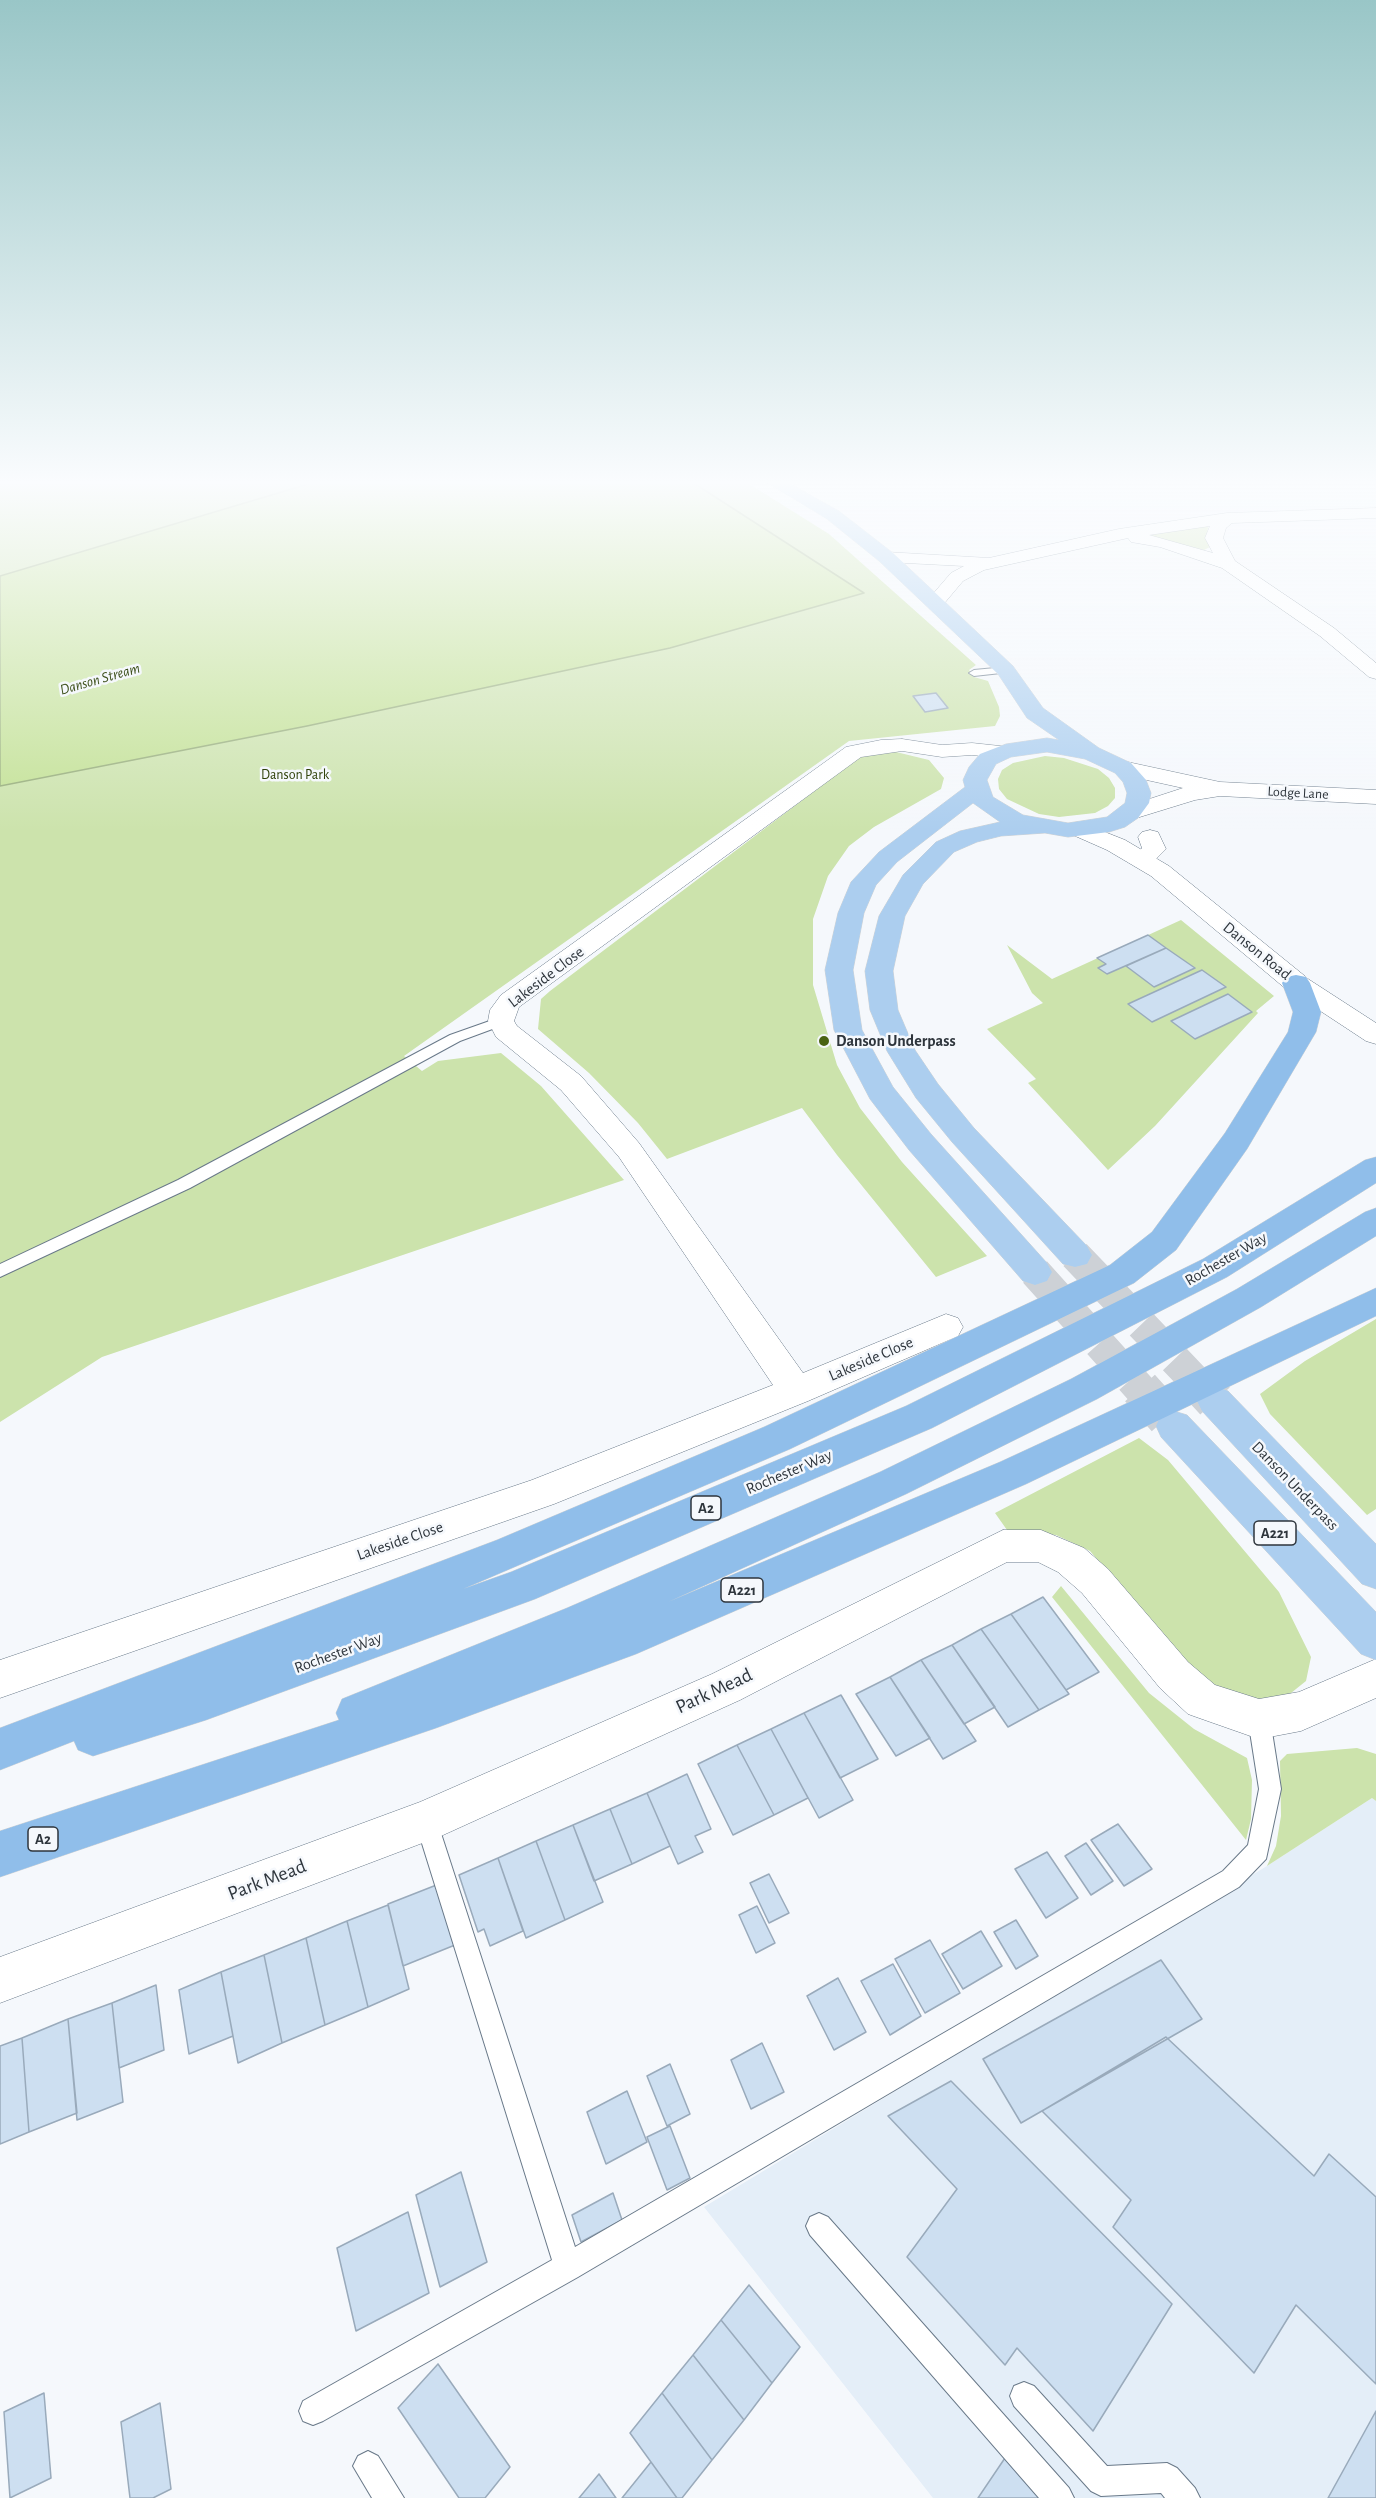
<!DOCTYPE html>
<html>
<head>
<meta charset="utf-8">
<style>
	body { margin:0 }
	canvas { display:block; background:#f5f8fc }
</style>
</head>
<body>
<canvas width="1376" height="2498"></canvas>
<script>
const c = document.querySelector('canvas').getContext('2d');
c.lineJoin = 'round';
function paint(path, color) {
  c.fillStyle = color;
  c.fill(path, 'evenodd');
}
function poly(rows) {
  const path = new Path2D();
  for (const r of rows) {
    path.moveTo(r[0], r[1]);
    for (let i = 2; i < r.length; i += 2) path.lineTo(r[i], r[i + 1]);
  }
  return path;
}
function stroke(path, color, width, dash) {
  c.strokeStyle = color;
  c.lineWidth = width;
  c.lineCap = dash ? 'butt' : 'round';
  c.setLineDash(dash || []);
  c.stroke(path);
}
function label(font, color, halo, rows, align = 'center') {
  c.font = font + ' "Alegreya Sans",sans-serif';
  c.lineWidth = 5;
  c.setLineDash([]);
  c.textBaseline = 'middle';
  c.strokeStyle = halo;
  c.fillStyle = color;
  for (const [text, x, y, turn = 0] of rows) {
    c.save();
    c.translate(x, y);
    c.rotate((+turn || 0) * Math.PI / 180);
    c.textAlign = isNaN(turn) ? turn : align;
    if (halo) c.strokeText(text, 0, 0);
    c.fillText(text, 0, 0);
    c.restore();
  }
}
paint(poly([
	[1372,1798,1376,1801,1376,2498,933,2498,704,2207,1267,1866]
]), '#e4eef8');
paint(poly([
	[0,482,746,482,829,534,976,665,969,670,974,677,988,681,999,707,1000,716,995,726,849,741,404,1056,422,1071,438,1061,501,1053,541,1086,624,1180,102,1357,0,1422],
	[1208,526,1207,539,1212,546,1204,550,1143,535],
	[896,752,929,760,944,778,941,789,874,827,849,846,828,876,813,919,813,985,837,1065,860,1108,902,1162,987,1256,936,1277,837,1155,802,1108,667,1159,638,1123,589,1073,538,1029,541,999,550,991,858,758,871,754],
	[1045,756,1064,758,1098,769,1109,778,1115,788,1115,798,1108,806,1095,813,1059,817,1039,814,1007,799,999,789,998,779,1002,770,1013,763],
	[1181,920,1274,996,1256,1011,1258,1013,1155,1126,1108,1170,1028,1083,1036,1079,987,1029,1043,1003,1032,993,1007,945,1052,979],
	[1376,1319,1376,1509,1367,1515,1270,1414,1260,1394,1305,1361],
	[1139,1438,1168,1460,1279,1592,1311,1657,1306,1681,1286,1697,1266,1701,1235,1697,1209,1684,1182,1659,1090,1551,1056,1535,1007,1530,995,1513],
	[1061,1586,1149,1693,1194,1729,1247,1758,1252,1780,1251,1819,1246,1840,1052,1597],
	[1357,1748,1376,1754,1376,1801,1372,1798,1267,1866,1276,1846,1281,1816,1280,1761,1287,1754]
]), '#cce3ac');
const water = poly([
	[315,482,692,482,864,593,670,648,307,726,0,786,0,576,315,482]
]);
paint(water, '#c3e195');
stroke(water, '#96ad7a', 1.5);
const building = poly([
	[936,693,948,708,925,712,913,696,936,693],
	[1148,935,1166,948,1107,974,1098,968,1106,964,1097,958,1148,935],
	[1166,948,1195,968,1154,987,1126,966,1166,948],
	[1202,970,1226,987,1152,1022,1128,1004,1202,970],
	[1228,994,1252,1012,1195,1039,1171,1021,1228,994],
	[1043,1597,1099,1672,1066,1690,1011,1614,1043,1597],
	[1011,1614,1069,1694,1039,1710,981,1629,1011,1614],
	[981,1629,1039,1710,1008,1727,952,1645,981,1629],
	[952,1645,995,1707,964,1724,921,1660,952,1645],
	[921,1660,976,1741,943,1759,890,1677,921,1660],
	[890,1677,930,1738,896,1756,856,1694,890,1677],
	[841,1695,878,1759,840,1778,804,1713,841,1695],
	[804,1713,853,1800,819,1818,771,1729,804,1713],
	[771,1729,808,1798,774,1815,737,1745,771,1729],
	[737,1745,774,1815,733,1835,698,1764,737,1745],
	[687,1774,711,1829,695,1836,703,1852,678,1864,647,1793,687,1774],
	[647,1793,670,1846,632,1864,610,1809,647,1793],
	[610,1809,632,1864,594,1881,573,1825,610,1809],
	[1118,1824,1152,1869,1124,1886,1091,1840,1118,1824],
	[573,1825,603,1902,565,1920,536,1841,573,1825],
	[536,1841,565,1920,526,1938,498,1858,536,1841],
	[1086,1843,1113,1881,1091,1895,1065,1856,1086,1843],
	[1047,1852,1078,1898,1046,1918,1015,1869,1047,1852],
	[498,1858,523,1931,490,1946,484,1929,478,1932,459,1875,498,1858],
	[769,1874,789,1913,769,1923,750,1883,769,1874],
	[439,1884,455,1945,403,1966,388,1904,439,1884],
	[388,1905,409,1989,368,2007,347,1921,388,1905],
	[757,1906,775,1943,756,1953,739,1915,757,1906],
	[1016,1920,1038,1956,1016,1969,994,1932,1016,1920],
	[347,1921,368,2007,325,2025,306,1938,347,1921],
	[981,1931,1002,1966,963,1989,942,1954,981,1931],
	[306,1938,325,2025,282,2043,264,1955,306,1938],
	[930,1940,960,1993,925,2013,895,1959,930,1940],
	[264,1955,282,2043,238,2063,221,1972,264,1955],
	[1161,1960,1202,2019,1021,2123,983,2059,1161,1960],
	[893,1964,921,2016,890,2035,861,1981,893,1964],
	[221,1972,233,2036,189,2054,179,1990,221,1972],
	[838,1978,866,2032,834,2050,807,1996,838,1978],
	[156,1985,164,2050,119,2068,112,2003,156,1985],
	[112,2003,123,2102,77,2120,68,2019,112,2003],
	[68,2019,77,2113,29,2132,22,2038,68,2019],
	[1166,2037,1314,2176,1329,2154,1376,2197,1376,2384,1296,2305,1254,2373,1113,2227,1131,2200,1042,2111,1166,2037],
	[22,2038,29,2132,0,2144,0,2046,22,2038],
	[762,2043,784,2092,751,2109,731,2060,762,2043],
	[670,2064,690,2114,667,2126,647,2076,670,2064],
	[951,2081,1172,2304,1093,2431,1017,2348,1005,2365,907,2257,957,2189,888,2116,951,2081],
	[627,2091,647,2142,606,2164,587,2112,627,2091],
	[670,2126,690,2178,667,2190,647,2137,670,2126],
	[461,2172,487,2262,440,2287,416,2195,461,2172],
	[613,2193,622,2220,581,2242,572,2215,613,2193],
	[408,2212,429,2293,356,2331,337,2248,408,2212],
	[749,2285,800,2347,772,2383,721,2320,749,2285],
	[721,2320,772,2383,744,2420,693,2355,721,2320],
	[693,2355,744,2420,712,2460,662,2393,693,2355],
	[438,2364,510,2467,485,2498,459,2498,398,2408,438,2364],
	[44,2393,51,2478,10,2498,4,2412,44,2393],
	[662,2393,712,2460,682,2498,677,2498,630,2433,662,2393],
	[160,2403,171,2489,153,2498,130,2498,121,2422,160,2403],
	[1376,2411,1376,2498,1328,2498,1376,2411],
	[1007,2455,1043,2498,978,2498,1007,2455],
	[651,2462,677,2498,622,2498,651,2462],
	[599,2474,616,2498,579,2498,599,2474]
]);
paint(building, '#cddff1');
stroke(building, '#9ab', 1.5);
stroke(poly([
	[1075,1255,1204,1390],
	[1035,1272,1141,1390]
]), '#cdd1d6', 32, [32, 16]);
stroke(poly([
	[1140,1388,1174,1426],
	[1203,1388,1215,1401]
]), '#cdd1d6', 40, [40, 20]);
const service = poly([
	[1006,667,1010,668,1010,672,974,676,969,673,974,670,1006,667],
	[501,1017,506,1018,508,1021,506,1024,460,1041,190,1188,0,1277,0,1264,178,1180,450,1035,501,1017],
	[1259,1709,1267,1712,1270,1719,1281,1789,1266,1859,1239,1887,578,2277,323,2421,313,2425,303,2421,299,2411,303,2401,552,2260,415,1821,418,1813,426,1810,434,1813,437,1821,575,2247,1223,1871,1248,1845,1259,1789,1248,1719,1251,1712,1259,1709],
	[819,2213,828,2217,1069,2488,1074,2498,1039,2498,810,2235,806,2226,810,2217,819,2213],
	[1024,2382,1034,2386,1107,2466,1167,2463,1177,2468,1195,2488,1200,2498,1165,2498,1161,2493,1101,2496,1091,2491,1014,2406,1010,2396,1014,2386,1024,2382],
	[368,2451,378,2456,404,2498,372,2498,353,2466,358,2456,368,2451]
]);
const minor = poly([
	[1376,508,1376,518,1232,523,1226,528,1223,538,1235,561,1334,628,1376,663,1376,679,1369,677,1320,636,1222,568,1160,547,1131,542,1128,538,984,570,963,581,942,606,935,608,926,602,951,573,964,566,886,562,877,557,886,552,989,558,1119,529,1227,513,1376,508],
	[1210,526,1205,538,1213,553,1149,535,1210,526],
	[902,739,942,745,972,743,1000,746,1008,747,1011,752,1008,757,1000,758,972,755,942,757,902,751,861,757,519,1007,514,1021,517,1026,581,1076,639,1143,803,1373,946,1314,958,1318,963,1327,958,1336,808,1401,554,1504,0,1698,0,1660,532,1480,773,1385,619,1157,561,1090,496,1037,488,1021,490,1010,501,995,846,747,881,740,902,739],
	[1150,830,1158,832,1166,849,1151,864,1135,864,1131,859,1142,848,1138,837,1142,832,1150,830],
	[1296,975,1305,977,1376,1023,1376,1044,1366,1041,1287,989,1283,983,1287,977,1296,975],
	[1003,1530,1041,1530,1084,1548,1108,1569,1188,1662,1215,1685,1259,1699,1299,1692,1376,1659,1376,1698,1301,1731,1259,1739,1202,1719,1188,1714,1160,1688,1082,1593,1058,1572,1038,1562,1007,1562,740,1700,441,1836,0,2003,0,1957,420,1802,712,1674,1003,1530]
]);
const tertiary = poly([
	[1123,761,1220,782,1376,790,1376,804,1220,796,1195,800,1130,820,1122,818,1118,813,1122,808,1183,788,1115,773,1111,768,1115,763,1123,761],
	[1082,823,1125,840,1169,866,1306,977,1310,983,1306,989,1296,991,1286,989,1151,876,1107,850,1073,835,1070,830,1073,825,1082,823]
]);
const primary = poly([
	[766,482,787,482,839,511,893,553,1013,666,1043,708,1099,748,1131,763,1146,780,1151,793,1149,803,1138,818,1125,827,1109,832,1068,837,1045,833,1001,836,977,842,954,852,923,884,905,916,893,971,898,1010,915,1050,938,1084,974,1128,1087,1246,1092,1255,1087,1264,1075,1267,1063,1264,952,1142,916,1098,887,1051,870,1010,865,971,879,916,903,875,936,842,960,831,1000,822,973,803,897,862,876,885,864,913,853,970,862,1030,893,1087,931,1134,1047,1263,1052,1272,1047,1281,1035,1285,1023,1281,909,1150,870,1099,834,1030,825,970,838,913,851,882,879,852,965,787,963,780,969,767,980,754,1006,744,1047,738,1059,740,1027,718,998,674,879,561,827,519,766,482],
	[1047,752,1085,759,1115,773,1123,782,1127,793,1125,803,1107,817,1068,823,1023,815,993,797,987,780,996,764,1011,757,1047,752],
	[1215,1386,1228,1391,1376,1544,1376,1589,1362,1584,1202,1411,1197,1401,1202,1391,1215,1386],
	[1174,1411,1187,1415,1376,1612,1376,1660,1361,1654,1161,1437,1156,1426,1161,1415,1174,1411]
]);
const trunk = poly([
	[1296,975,1306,977,1310,983,1321,1012,1316,1032,1247,1149,1176,1250,1134,1283,790,1449,463,1589,511,1572,906,1406,1203,1259,1365,1160,1376,1157,1376,1183,1227,1277,932,1428,535,1599,206,1720,93,1756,78,1750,74,1741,0,1770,0,1728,497,1540,764,1427,1110,1265,1152,1232,1225,1133,1288,1032,1293,1012,1282,983,1286,977,1296,975],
	[1376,1208,1376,1236,1261,1307,1097,1399,906,1494,668,1602,1000,1462,1376,1288,1376,1316,1026,1484,636,1654,436,1728,0,1877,0,1831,339,1720,336,1713,342,1699,567,1608,880,1472,1071,1379,1237,1289,1365,1212,1376,1208]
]);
stroke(service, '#697989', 2);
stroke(minor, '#697989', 1);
stroke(tertiary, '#697989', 1);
stroke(primary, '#d1d3d4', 1);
stroke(trunk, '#d1d3d4', 1);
paint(service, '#fff');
paint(minor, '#fff');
paint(tertiary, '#fff');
paint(primary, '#acceef');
paint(trunk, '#90beea');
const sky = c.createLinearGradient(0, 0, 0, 832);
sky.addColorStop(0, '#99c6c7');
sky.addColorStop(0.58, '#fafcfe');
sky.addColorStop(1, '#fafcfe00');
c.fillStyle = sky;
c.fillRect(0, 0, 1376, 832);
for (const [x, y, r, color] of [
	[824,1041,6,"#4a6313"]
]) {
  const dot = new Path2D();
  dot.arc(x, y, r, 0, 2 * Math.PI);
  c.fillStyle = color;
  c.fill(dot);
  stroke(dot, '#f5f8fc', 2);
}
label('14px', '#2f4109', '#f5f8fc', [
	["Danson Park",295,775]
]);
label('14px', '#2e353c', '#f5f8fc', [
	["Lodge Lane",1298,793,3]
]);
label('italic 15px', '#3e511c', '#f5f8fc', [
	["Danson Stream",100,679,-16]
]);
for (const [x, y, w] of [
	[706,1508,30],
	[1275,1533,42],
	[742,1590,42],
	[43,1839,30]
]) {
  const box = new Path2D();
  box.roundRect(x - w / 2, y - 12, w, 24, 4.5);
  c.fillStyle = '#f5f8fc';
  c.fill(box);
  stroke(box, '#2e353c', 1.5);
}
label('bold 15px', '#2e353c', null, [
	["A2",706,1508],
	["A221",1275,1533],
	["A221",742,1590],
	["A2",43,1839]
]);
label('16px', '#2e353c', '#f5f8fc', [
	["Danson Road",1257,951,39],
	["Lakeside Close",546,977,-37],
	["Rochester Way",1226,1259,-30],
	["Lakeside Close",871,1359,-23],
	["Rochester Way",789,1472,-23],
	["Danson Underpass",1295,1486,46],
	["Lakeside Close",400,1541,-19],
	["Rochester Way",338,1653,-20]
]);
label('bold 16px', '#2e353c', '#f5f8fc', [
	["Danson Underpass",836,1041]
], 'left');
label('20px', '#2e353c', '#f5f8fc', [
	["Park Mead",714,1691,-25],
	["Park Mead",267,1880,-21]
]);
</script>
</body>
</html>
